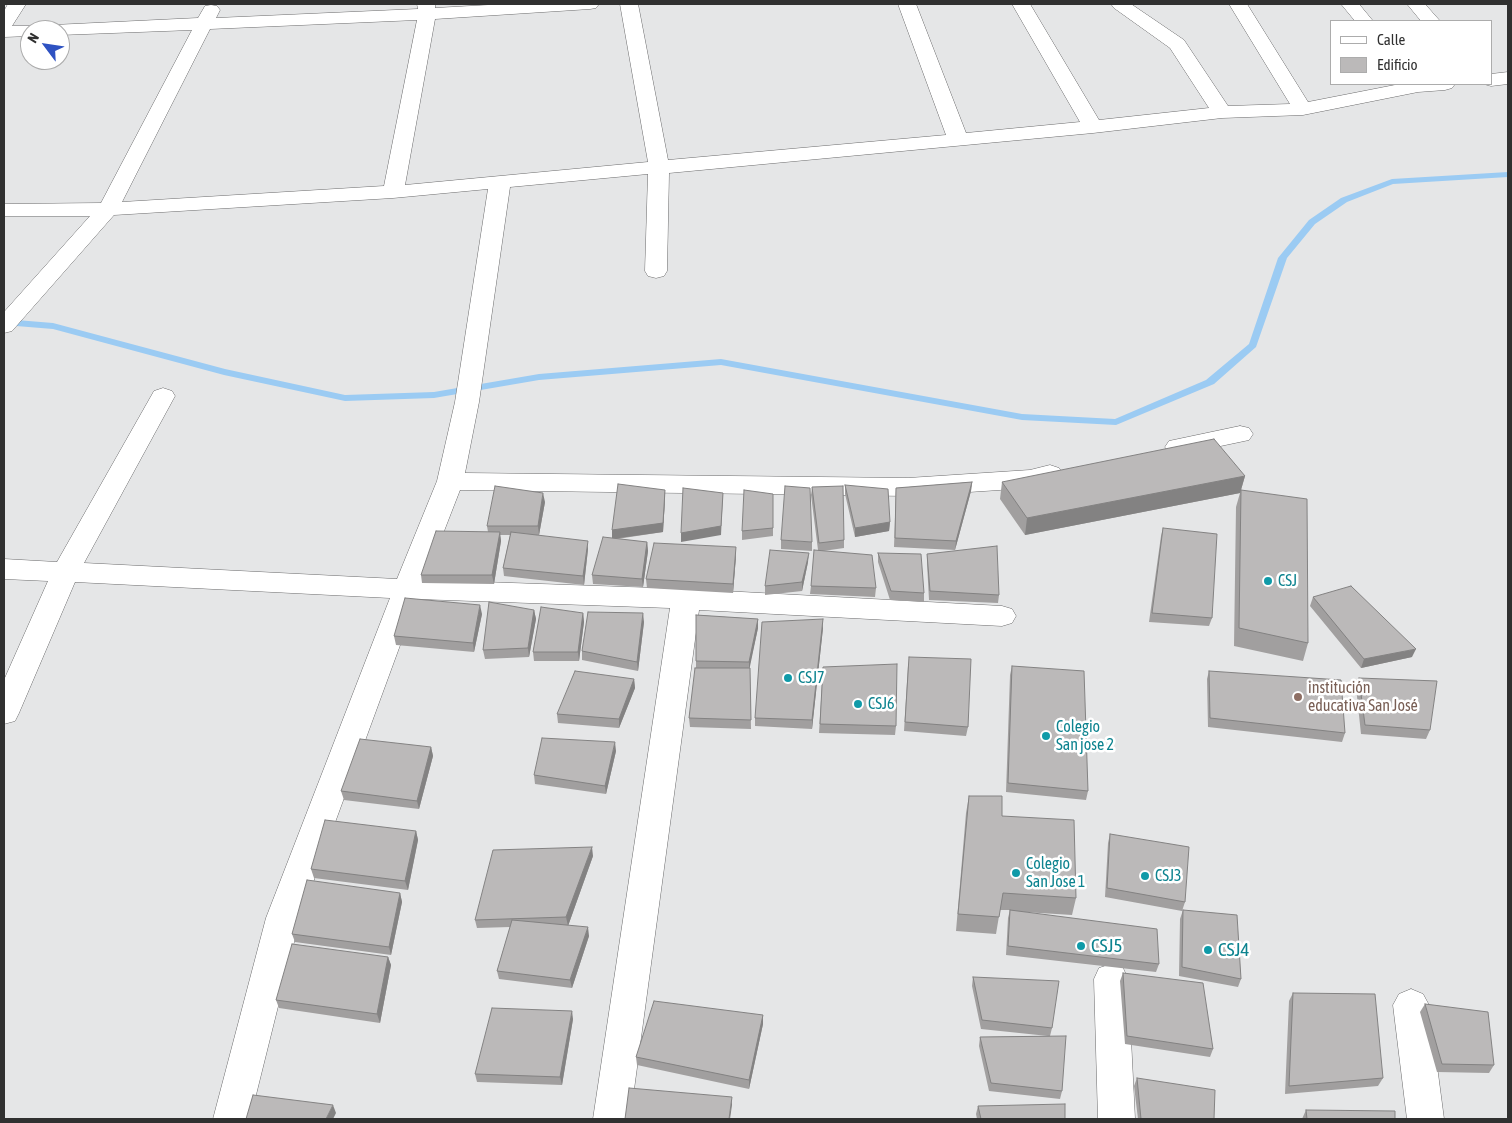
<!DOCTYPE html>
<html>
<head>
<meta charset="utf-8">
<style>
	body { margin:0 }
	#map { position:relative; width:1512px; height:1123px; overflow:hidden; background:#e5e6e7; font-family:"Asap Condensed",sans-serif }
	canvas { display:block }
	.frame { position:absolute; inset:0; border:5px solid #303030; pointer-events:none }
	.legend { position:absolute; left:1330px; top:20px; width:162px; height:65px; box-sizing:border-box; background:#fff; border:1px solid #acacac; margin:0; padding:6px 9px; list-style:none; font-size:15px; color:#303030 }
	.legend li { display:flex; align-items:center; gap:10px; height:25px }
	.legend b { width:25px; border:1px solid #acacac }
	.north { position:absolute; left:20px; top:20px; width:50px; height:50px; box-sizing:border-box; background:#fff; border:1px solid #acacac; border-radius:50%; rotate:301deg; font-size:14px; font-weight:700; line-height:20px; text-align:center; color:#303030 }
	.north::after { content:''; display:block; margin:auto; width:18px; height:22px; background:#2e52c2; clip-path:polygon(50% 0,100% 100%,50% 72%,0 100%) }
</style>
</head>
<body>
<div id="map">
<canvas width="1512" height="1123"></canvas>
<div class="frame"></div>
<ul class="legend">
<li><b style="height:6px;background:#fff"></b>Calle</li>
<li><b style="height:14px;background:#bbb9b9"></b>Edificio</li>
</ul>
<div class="north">N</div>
</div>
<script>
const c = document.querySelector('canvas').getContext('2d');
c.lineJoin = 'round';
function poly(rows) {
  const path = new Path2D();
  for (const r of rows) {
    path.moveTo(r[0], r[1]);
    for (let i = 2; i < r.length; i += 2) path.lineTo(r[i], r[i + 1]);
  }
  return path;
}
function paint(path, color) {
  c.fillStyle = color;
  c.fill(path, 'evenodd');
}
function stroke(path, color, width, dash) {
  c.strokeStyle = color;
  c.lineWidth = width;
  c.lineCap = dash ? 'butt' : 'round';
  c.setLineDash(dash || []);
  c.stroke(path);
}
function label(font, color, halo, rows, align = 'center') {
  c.font = font + ' "Asap Condensed",sans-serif';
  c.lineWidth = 5;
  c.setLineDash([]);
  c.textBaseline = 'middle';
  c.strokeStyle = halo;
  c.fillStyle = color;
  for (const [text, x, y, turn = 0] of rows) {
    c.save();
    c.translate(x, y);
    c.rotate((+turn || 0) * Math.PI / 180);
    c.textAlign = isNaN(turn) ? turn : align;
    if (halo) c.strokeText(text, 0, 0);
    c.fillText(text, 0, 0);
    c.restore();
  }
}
paint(poly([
	[1508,172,1508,177,1393,184,1347,202,1315,224,1287,258,1256,347,1214,384,1116,425,1022,420,721,365,539,380,434,398,345,401,224,375,53,329,4,325,4,319,53,323,225,369,345,395,434,392,539,374,721,359,1022,414,1115,419,1206,380,1249,344,1278,258,1309,220,1341,198,1392,179,1508,172]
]), '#9bcbf3');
const minor = poly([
	[8,4,26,4,12,26,30,26,36,27,38,30,30,30,30,36,4,37,4,11,8,4],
	[417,4,435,4,435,8,506,4,599,4,596,8,590,9,435,19,405,185,648,162,620,4,638,4,668,160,946,135,898,4,916,4,966,133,1080,122,1012,4,1030,4,1099,120,1209,108,1170,48,1114,8,1111,4,1131,4,1184,40,1228,106,1290,104,1229,4,1247,4,1308,102,1400,84,1455,84,1452,88,1445,90,1418,92,1303,115,1222,118,1093,133,669,173,667,271,664,276,656,278,648,276,645,271,648,174,510,187,479,402,465,473,908,478,1030,470,1050,465,1059,468,1063,474,1059,480,1030,488,908,496,460,490,425,580,686,589,1002,606,1012,609,1016,616,1012,623,1002,626,699,610,630,1119,593,1119,670,608,417,599,300,918,250,1119,213,1119,266,918,390,598,75,582,19,713,15,721,4,724,4,680,48,581,4,579,4,559,57,562,154,391,163,388,172,391,175,396,84,563,397,579,437,481,455,402,488,189,393,198,114,215,12,331,4,333,4,312,90,216,4,216,4,204,101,203,192,30,60,35,60,30,44,30,47,26,53,25,198,18,205,6,211,5,217,6,220,10,216,18,418,9,417,4],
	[417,20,384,186,122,202,210,29,417,20],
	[1341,4,1359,4,1373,21,1355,21,1341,4],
	[1407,4,1425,4,1440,21,1421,21,1407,4],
	[1508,72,1508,84,1491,86,1484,84,1491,84,1491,74,1508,72],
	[1240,426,1249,428,1253,434,1249,440,1178,455,1169,453,1165,447,1169,441,1240,426],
	[1111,964,1123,968,1128,979,1135,1119,1098,1119,1094,979,1099,968,1111,964],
	[1411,989,1423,994,1429,1005,1444,1119,1407,1119,1393,1005,1399,994,1411,989]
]);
stroke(minor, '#6b6b6c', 1);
paint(minor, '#fff');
paint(poly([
	[1245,476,1241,490,1308,643,1303,661,1234,646,1236,507,1240,493,1025,535,1000,499,1002,482],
	[972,482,971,491,955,550,894,547,896,488],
	[845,485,890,522,889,531,855,537,845,494],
	[812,487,844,540,844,548,823,551,876,588,875,597,810,594,811,586,818,550,811,495],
	[773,494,773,536,742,540,742,531],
	[665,499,663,532,617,539,647,542,648,551,643,587,593,584,592,575,612,538],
	[545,502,539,535,535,535,588,549,584,585,504,576,503,568,510,535,500,535,501,541,494,584,422,583,421,575,488,532,487,526],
	[1163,528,1212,618,1209,626,1149,622,1161,536],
	[781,540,812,542,812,551,781,549],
	[878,553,924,593,924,602,890,600,878,562],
	[927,554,999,595,998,603,929,600,927,563],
	[736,556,733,593,647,588,646,579],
	[808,562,802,591,765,595,765,586],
	[1313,597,1412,657,1361,668,1310,606],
	[534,610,536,619,529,657,485,659,483,650],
	[583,613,584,622,579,661,534,661,533,652],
	[482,614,474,652,396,645,394,636],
	[696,615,758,619,758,628,749,668,750,668,751,729,690,727,689,718,696,668],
	[644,622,638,671,582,660,582,651],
	[823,628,812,729,755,726,755,718],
	[908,666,968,727,966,736,904,731],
	[1012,666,1088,791,1086,800,1006,792,1010,675],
	[823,667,896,726,895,735,819,733],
	[1209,671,1345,733,1342,742,1208,727,1207,679],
	[1359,678,1430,730,1426,739,1361,734,1356,687],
	[634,679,635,688,619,728,558,723,557,714],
	[431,747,433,756,419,809,344,800,341,791],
	[616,751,606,794,535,784,534,775],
	[969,796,1002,816,1076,898,1072,915,1024,912,1159,964,1156,972,1006,955,1008,918,1010,910,1000,910,996,934,956,931,966,813],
	[416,831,418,840,408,890,314,878,311,869],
	[1110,834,1185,902,1182,911,1105,897,1108,843],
	[593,856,568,926,589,936,572,988,499,979,497,971,510,927,477,928,475,920],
	[400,893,402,902,391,955,295,942,292,934],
	[1183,910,1241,979,1238,987,1179,976,1180,919],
	[388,957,391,965,380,1023,279,1008,276,1000],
	[1123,973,1213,1049,1210,1057,1125,1044,1120,981],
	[973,977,1052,1028,1050,1036,1062,1091,1060,1099,989,1091,979,1046,980,1037,1048,1036,981,1029,972,986],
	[1293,993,1383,1078,1378,1086,1285,1094,1289,1001],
	[1425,1004,1494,1065,1489,1073,1437,1072,1420,1012],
	[763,1015,763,1024,749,1089,637,1065,636,1057],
	[573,1019,562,1085,477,1082,475,1074],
	[1137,1078,1214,1119,1138,1119,1134,1086],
	[978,1106,1065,1119,977,1119,976,1114],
	[1306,1110,1395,1119,1302,1119]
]), '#a19f9f');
paint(poly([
	[1245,476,1240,493,1025,535,1027,518],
	[972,482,971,491,955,550,956,541],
	[665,490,665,499,663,532,612,539,612,530],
	[543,493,545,502,539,535,538,526],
	[723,493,721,535,681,542,681,533],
	[890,522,889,531,855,537,855,528],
	[500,532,501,541,494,584,492,575],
	[588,541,588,549,584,585,583,576],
	[647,542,648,551,643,587,642,579],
	[736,547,736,556,733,593,733,584],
	[809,553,808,562,802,591,802,582],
	[480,605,482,614,474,652,473,643],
	[534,610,536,619,529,657,528,648],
	[583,613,584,622,579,661,578,652],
	[643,613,644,622,638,671,637,662],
	[758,619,758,628,749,671,749,662],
	[823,619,823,628,812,729,812,720],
	[1416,649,1412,657,1361,668,1364,659],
	[634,679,635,688,619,728,619,719],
	[615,742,616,751,606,794,605,786],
	[431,747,433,756,419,809,417,801],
	[416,831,418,840,408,890,405,881],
	[592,847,593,856,568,926,566,917],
	[400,893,402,902,391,955,389,947],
	[588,927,589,936,572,988,570,980],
	[388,957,391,965,380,1023,377,1014],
	[572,1011,573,1019,562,1085,560,1077],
	[763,1015,763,1024,749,1089,749,1080],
	[732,1097,732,1105,730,1119,729,1119],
	[333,1105,336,1113,333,1119,326,1119]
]), '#838282');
const building = poly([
	[1214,439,1245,476,1027,518,1002,482,1214,439],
	[972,482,956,541,895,538,896,488,972,482],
	[618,484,665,490,663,523,612,530,618,484],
	[845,485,888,489,890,522,855,528,845,485],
	[495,486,543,493,538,526,487,526,495,486],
	[785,486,810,488,812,542,781,540,785,486],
	[843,486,844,540,819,543,812,487,843,486],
	[683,488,723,493,721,526,681,533,683,488],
	[744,490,773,494,773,528,742,531,744,490],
	[1241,490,1307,499,1308,643,1239,628,1241,490],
	[1163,528,1217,534,1212,618,1152,613,1163,528],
	[436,531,500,532,492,575,421,575,436,531],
	[511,532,588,541,583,576,503,568,511,532],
	[603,537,647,542,642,579,592,575,603,537],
	[654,543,736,547,733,584,646,579,654,543],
	[997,546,999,595,930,591,927,554,997,546],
	[770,550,809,553,802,582,765,586,770,550],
	[814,550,872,555,876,588,811,586,814,550],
	[878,553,921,554,924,593,891,591,878,553],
	[1351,586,1416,649,1364,659,1313,597,1351,586],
	[405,598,480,605,473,643,394,636,405,598],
	[489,602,534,610,528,648,483,650,489,602],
	[541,607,583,613,578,652,533,652,541,607],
	[588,612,643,613,637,662,582,651,588,612],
	[696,615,758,619,749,662,696,661,696,615],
	[823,619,812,720,755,718,762,622,823,619],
	[909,657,971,659,968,727,905,722,909,657],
	[897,664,896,726,820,724,823,667,897,664],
	[1012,666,1084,671,1088,791,1008,783,1012,666],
	[695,668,750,668,751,720,689,718,695,668],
	[575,671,634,679,619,719,557,714,575,671],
	[1209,671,1341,680,1345,733,1210,718,1209,671],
	[1359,678,1437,681,1430,730,1365,725,1359,678],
	[542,738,615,742,605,786,534,775,542,738],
	[360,739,431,747,417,801,341,791,360,739],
	[969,796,1002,796,1002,816,1074,820,1076,898,1003,893,999,917,958,914,969,796],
	[325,820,416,831,405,881,311,869,325,820],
	[1110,834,1189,847,1185,902,1107,888,1110,834],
	[592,847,566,917,475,920,493,850,592,847],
	[307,880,400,893,389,947,292,934,307,880],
	[1010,910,1157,929,1159,964,1008,946,1010,910],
	[1183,910,1237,915,1241,979,1182,967,1183,910],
	[512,920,588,927,570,980,497,971,512,920],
	[292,944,388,957,377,1014,276,1000,292,944],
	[1123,973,1203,983,1213,1049,1127,1036,1123,973],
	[973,977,1059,981,1052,1028,982,1020,973,977],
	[1293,993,1375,994,1383,1078,1289,1086,1293,993],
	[654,1001,763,1015,749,1080,636,1057,654,1001],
	[1425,1004,1488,1012,1494,1065,1442,1064,1425,1004],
	[492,1008,572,1011,560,1077,475,1074,492,1008],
	[1066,1036,1062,1091,991,1083,980,1037,1066,1036],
	[1137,1078,1215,1090,1214,1119,1141,1119,1137,1078],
	[629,1088,732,1097,729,1119,625,1119,629,1088],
	[253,1095,333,1105,326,1119,246,1119,253,1095],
	[1065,1104,1065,1119,981,1119,978,1106,1065,1104],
	[1306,1110,1395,1111,1395,1119,1307,1119,1306,1110]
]);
paint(building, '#bbb9b9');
stroke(building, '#838282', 1);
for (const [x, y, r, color] of [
	[1268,581,5,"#0f9aa8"],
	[788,678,5,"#0f9aa8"],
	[1298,697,5,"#8d6e63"],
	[858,704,5,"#0f9aa8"],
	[1046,736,5,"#0f9aa8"],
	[1016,873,5,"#0f9aa8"],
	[1145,876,5,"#0f9aa8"],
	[1081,946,5,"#0f9aa8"],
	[1208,950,5,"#0f9aa8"]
]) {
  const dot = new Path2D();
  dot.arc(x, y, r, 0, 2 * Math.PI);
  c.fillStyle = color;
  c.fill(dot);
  stroke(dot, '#fff', 2);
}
label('16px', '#0d838f', '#fff', [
	["CSJ",1278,581],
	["CSJ7",798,678],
	["CSJ6",868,704],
	["Colegio",1056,727],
	["San jose 2",1056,745],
	["Colegio",1026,864],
	["San Jose 1",1026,882],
	["CSJ3",1155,876]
], 'left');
label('16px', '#785e54', '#fff', [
	["institución",1308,688],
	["educativa San José",1308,706]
], 'left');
label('19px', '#0d838f', '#fff', [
	["CSJ5",1091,946],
	["CSJ4",1218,950]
], 'left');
</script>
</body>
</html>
